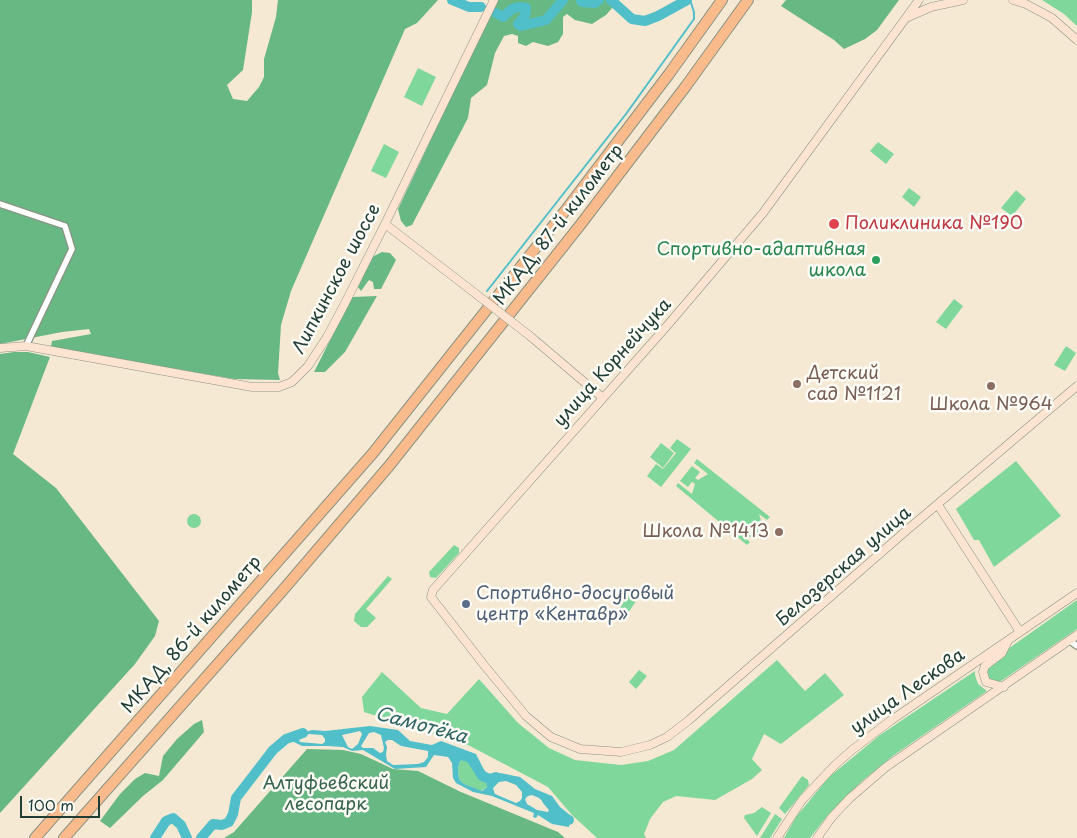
<!DOCTYPE html>
<html>
<head>
<meta charset="utf-8">
<style>
	body { margin:0 }
	#map { position:relative; width:1077px; height:838px; overflow:hidden; background:#f5e9d3; font-family:"Playpen Sans",sans-serif }
	canvas { display:block }
	.scale { position:absolute; left:20px; top:796px; width:80px; height:22px; box-sizing:border-box; border:2px solid #1f3d34; border-top:0; padding-left:6px; font-size:15px; line-height:18px; white-space:nowrap; color:#1f3d34; -webkit-text-stroke:4px #fdfcf7; paint-order:stroke }
</style>
</head>
<body>
<div id="map">
<canvas width="1077" height="838"></canvas>
<div class="scale">100 m</div>
</div>
<script>
const c = document.querySelector('canvas').getContext('2d');
c.lineJoin = 'round';
function paint(path, color) {
  c.fillStyle = color;
  c.fill(path, 'evenodd');
}
function poly(rows) {
  const path = new Path2D();
  for (const r of rows) {
    if (r.length === 3) {
      path.moveTo(r[0] + r[2], r[1]);
      path.arc(r[0], r[1], r[2], 0, 2 * Math.PI);
      continue;
    }
    path.moveTo(r[0], r[1]);
    for (let i = 2; i < r.length; i += 2) path.lineTo(r[i], r[i + 1]);
  }
  return path;
}
function stroke(path, color, width, dash) {
  c.strokeStyle = color;
  c.lineWidth = width;
  c.lineCap = dash ? 'butt' : 'round';
  c.setLineDash(dash || []);
  c.stroke(path);
}
function label(font, color, halo, rows, align = 'center') {
  c.font = font + ' "Playpen Sans",sans-serif';
  c.lineWidth = 5;
  c.setLineDash([]);
  c.textBaseline = 'middle';
  c.strokeStyle = halo;
  c.fillStyle = color;
  for (const [text, x, y, turn = 0] of rows) {
    c.save();
    c.translate(x, y);
    c.rotate((+turn || 0) * Math.PI / 180);
    c.textAlign = isNaN(turn) ? turn : align;
    if (halo) c.strokeText(text, 0, 0);
    c.fillText(text, 0, 0);
    c.restore();
  }
}
paint(poly([
	[1042,0,1077,0,1077,26,1064,14],
	[418,68,436,77,422,106,404,97],
	[878,142,894,154,886,164,870,151],
	[384,144,399,152,386,178,371,171],
	[909,188,921,197,914,207,902,197],
	[1016,190,1026,199,1012,216,1001,208],
	[954,299,963,306,946,329,936,322],
	[1066,346,1076,353,1065,371,1054,365],
	[677,439,691,449,661,487,647,476,656,464,663,469,676,453,670,448],
	[661,443,674,453,663,468,650,457],
	[697,459,770,517,767,520,759,514,762,524,759,532,750,537,743,536,750,542,747,545,676,486,678,483,692,494,695,484,692,482,688,487,680,481,692,466,700,472,695,478,698,480,708,474,694,463],
	[1016,461,1061,516,994,567,979,540,974,540,956,509],
	[194,521,7],
	[454,545,459,548,459,553,436,578,430,577,429,572],
	[388,576,392,579,366,609,376,618,367,627,361,627,354,621,355,614],
	[631,591,639,597,628,613,620,608],
	[1077,600,1077,629,1001,681,998,682,988,678,986,671,1008,649],
	[777,660,805,691,825,673,844,695,781,744,764,734,752,759,762,770,752,779,715,800,676,796,663,802,650,819,644,834,646,838,597,838,572,815,548,787,468,745,364,712,362,697,382,672,421,708,447,714,479,679,518,723,549,748,575,760,621,765,648,761,674,750],
	[639,670,647,676,636,689,629,682],
	[975,671,975,675,978,684,987,691,894,755,862,781,828,815,810,838,784,838,796,817,829,777,880,735],
	[469,760,478,766,487,780,487,787,481,791,464,784,459,779,458,768,460,761],
	[802,776,808,780,809,785,785,814,779,808],
	[762,807,771,813,757,836,744,818,745,815,754,813],
	[775,814,782,819,770,838,760,838]
]), '#80d79b');
paint(poly([
	[0,0,252,0,252,12,243,70,227,85,233,99,247,101,259,87,264,77,264,59,276,17,278,0,438,0,417,23,405,29,291,291,281,325,278,373,280,380,234,379,65,350,51,346,52,341,91,334,89,329,62,332,0,344],
	[497,0,619,0,606,15,592,24,575,20,567,14,563,17,563,34,558,42,548,46,533,42,526,46,518,43,518,36,512,34,504,36,495,53,487,85,471,98,468,118,412,225,406,227,401,221,398,209],
	[786,0,899,0,877,30,865,39,844,49,834,40,781,6],
	[382,252,390,253,396,260,381,289,374,289,373,282,369,280,361,291,358,287,372,257],
	[377,296,345,352,325,372,314,372,352,297],
	[14,352,28,352,50,357,13,454,56,488,159,621,155,636,135,664,0,813,0,354],
	[202,720,204,732,163,780,143,796,110,828,100,821,120,794,135,779,145,773,159,776,163,756,177,739,194,724],
	[307,749,343,750,361,754,393,769,418,771,461,792,558,832,565,838,224,838,234,832]
]), '#68b883');
paint(poly([
	[370,726,398,730,410,741,432,745,441,741,476,754,484,770,490,776,495,776,500,773,520,777,535,789,552,796,560,807,570,815,569,827,552,824,538,815,536,818,533,817,534,813,519,807,492,796,473,792,456,783,453,778,452,763,448,757,434,755,426,767,395,769,363,750,352,751,343,747,328,746,302,746,290,740,289,737,312,730,325,731],
	[360,731,362,734,358,744,352,749,348,747,342,735],
	[374,732,381,735,384,748,383,752,380,753,373,748,363,748,361,746,369,733],
	[309,734,322,735,325,739,325,742,322,744,300,742,299,739,302,736],
	[388,740,392,740,401,746,428,751,428,757,424,762,418,764,393,765,387,761,386,755,387,747,385,742],
	[469,760,478,766,487,780,487,787,482,791,464,784,459,779,458,768,460,761],
	[506,781,516,785,522,792,522,798,520,801,516,803,495,794,493,788,499,782],
	[532,795,539,798,550,808,548,812,537,810,527,804,525,799,528,796]
]), '#51bfca');
stroke(poly([
	[487,291,626,114,694,19,694,12,690,0]
]), '#51bfca', 2);
stroke(poly([
	[452,0,469,7,481,7],
	[581,0,582,2,595,3,599,0],
	[611,0,632,19,645,21,658,16,687,0],
	[496,13,503,17,512,9,519,7,526,8,525,16,518,24,521,26,546,20,563,0],
	[465,756,471,758,482,776,490,779,496,777],
	[547,800,564,820,569,820],
	[155,838,166,821,173,818,181,825,187,838],
	[201,838,213,824,222,825,229,822,233,814,236,798,273,750,286,739,303,733]
]), '#51bfca', 10);
const street = poly([
	[0,204,65,226,72,249,26,346],
	[1070,641,1077,646]
]);
const secondary = poly([
	[919,0,763,213,666,327,433,590,431,597,484,665,526,716,551,737,580,749,621,752,650,745,667,737,689,720,907,530,1077,386],
	[1013,0,1026,4,1052,18,1077,40],
	[908,17,931,7,963,0],
	[385,224,467,287],
	[530,336,603,398],
	[0,348,26,346,252,387,279,387,292,382,308,366,327,337,343,307,385,224,494,0],
	[938,505,1020,632],
	[1004,687,986,682,983,672,985,666,1002,653,1008,641],
	[777,838,802,800,834,766,852,750,890,721,1077,593],
	[817,838,832,817,850,798,886,767,1077,635]
]);
const highway = poly([
	[35,838,373,453,565,211,669,74,722,0],
	[64,838,283,590,389,466,581,224,686,86,748,0]
]);
stroke(street, '#8a9384', 8);
stroke(secondary, '#8a9384', 9);
stroke(highway, '#8a9384', 12);
stroke(street, '#fff', 5.5);
stroke(secondary, '#fde4d1', 8);
stroke(highway, '#fabb8c', 10);
const secondaryBridge = poly([
	[467,287,530,336]
]);
stroke(secondaryBridge, '#8a9384', 9, []);
stroke(secondaryBridge, '#fde4d1', 8);
for (const [x, y, r, color] of [
	[834,224,6,"#e0444e"],
	[876,260,5,"#2e9e5b"],
	[797,384,5,"#8d6e63"],
	[991,386,5,"#8d6e63"],
	[779,532,5,"#8d6e63"],
	[466,604,5,"#5c6f8a"]
]) {
  const dot = new Path2D();
  dot.arc(x, y, r, 0, 2 * Math.PI);
  c.fillStyle = color;
  c.fill(dot);
  stroke(dot, '#fdfcf7', 2);
}
label('18px', '#be3a42', '#fdfcf7', [
	["Поликлиника №190",845,224]
], 'left');
label('18px', '#1f3d34', '#fdfcf7', [
	["МКАД, 87-й километр",559,225,-52],
	["Липкинское шоссе",337,279,-62],
	["улица Корнейчука",613,363,-48],
	["Белозерская улица",844,567,-41],
	["МКАД, 86-й километр",192,635,-49],
	["улица Лескова",908,692,-35]
]);
label('18px', '#27864d', '#fdfcf7', [
	["Спортивно-адаптивная",866,250],
	["школа",866,271]
], 'right');
label('18px', '#785e54', '#fdfcf7', [
	["Детский",807,374],
	["сад №1121",807,395],
	["Школа №964",991,405,"center"],
	["Школа №1413",769,532,"right"]
], 'left');
label('18px', '#4e5e75', '#fdfcf7', [
	["Спортивно-досуговый",476,594],
	["центр «Кентавр»",476,615]
], 'left');
label('18px', '#37644e', '#fdfcf7', [
	["Алтуфьевский",326,784],
	["лесопарк",326,805]
]);
label('italic 19px', '#2e6461', '#fdfcf7', [
	["Самотёка",421,726,15]
]);
</script>
</body>
</html>
